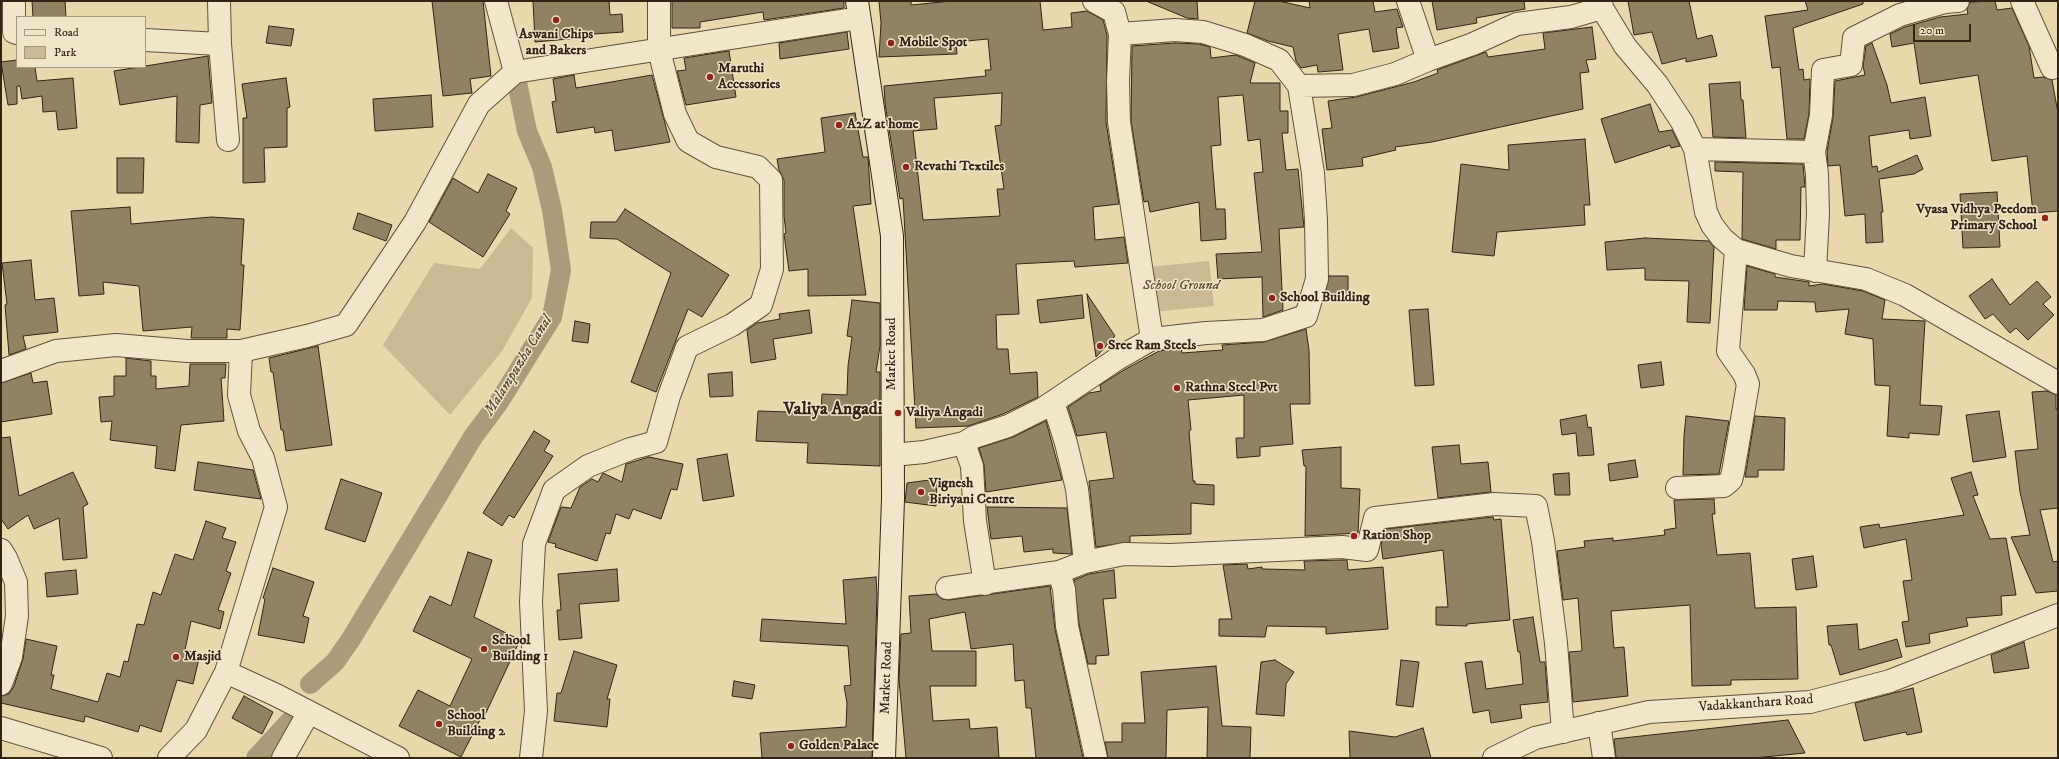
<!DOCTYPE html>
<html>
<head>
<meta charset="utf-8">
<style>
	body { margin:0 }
	#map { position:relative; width:2059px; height:759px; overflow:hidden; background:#e9d8ac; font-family:"IM FELL DW Pica",serif }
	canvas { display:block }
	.frame { position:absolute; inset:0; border:2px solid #342417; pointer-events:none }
	.legend { position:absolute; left:16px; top:16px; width:130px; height:52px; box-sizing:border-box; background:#f1e6c9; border:1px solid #a59882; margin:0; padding:5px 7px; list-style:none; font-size:12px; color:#342417 }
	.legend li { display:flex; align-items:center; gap:8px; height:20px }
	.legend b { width:20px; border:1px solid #a59882 }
	.scale { position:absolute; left:1913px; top:24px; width:58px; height:18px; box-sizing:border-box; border:2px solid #342417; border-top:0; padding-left:5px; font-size:12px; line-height:14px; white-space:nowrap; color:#342417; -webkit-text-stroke:3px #f1e6c9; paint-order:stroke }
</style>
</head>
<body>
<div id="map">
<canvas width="2059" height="759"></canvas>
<div class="frame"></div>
<ul class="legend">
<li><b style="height:5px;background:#f1e6c9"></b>Road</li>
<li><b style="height:11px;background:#cab993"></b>Park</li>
</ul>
<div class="scale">20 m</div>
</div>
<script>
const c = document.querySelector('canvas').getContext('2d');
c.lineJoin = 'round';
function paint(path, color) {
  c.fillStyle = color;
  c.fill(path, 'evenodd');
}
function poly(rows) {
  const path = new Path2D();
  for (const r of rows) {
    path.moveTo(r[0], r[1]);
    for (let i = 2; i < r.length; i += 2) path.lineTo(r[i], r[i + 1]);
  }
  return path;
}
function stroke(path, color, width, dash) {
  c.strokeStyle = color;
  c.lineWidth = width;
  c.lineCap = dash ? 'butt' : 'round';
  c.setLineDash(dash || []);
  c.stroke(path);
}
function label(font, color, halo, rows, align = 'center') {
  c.font = font + ' "IM FELL DW Pica",serif';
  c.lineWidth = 3;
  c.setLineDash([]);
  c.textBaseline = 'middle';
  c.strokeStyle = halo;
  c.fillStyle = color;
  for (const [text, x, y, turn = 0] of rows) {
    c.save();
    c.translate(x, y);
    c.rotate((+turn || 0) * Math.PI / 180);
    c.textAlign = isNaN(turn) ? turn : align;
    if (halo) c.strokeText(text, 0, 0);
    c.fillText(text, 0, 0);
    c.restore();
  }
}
paint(poly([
	[511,228,533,248,532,298,502,351,450,415,383,345,434,263,480,269],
	[1209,261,1214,306,1153,312,1148,267]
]), '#cab993');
stroke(poly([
	[310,684,335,662,351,639,473,437,499,402,552,317,561,270,552,210,542,167,527,131,512,58],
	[256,758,290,721]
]), '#ab9b79', 20);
const building = poly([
	[32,1,65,1,66,17,33,17,32,1],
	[432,1,483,1,491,76,470,79,472,93,443,96,432,1],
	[533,1,609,1,610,15,622,14,623,32,580,35,580,38,535,42,533,1],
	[672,1,844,1,844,8,764,20,763,12,700,22,700,28,672,28,672,1],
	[879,1,911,1,911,5,952,1,1040,1,1043,30,1072,27,1071,13,1087,11,1103,20,1107,35,1106,122,1119,204,1093,207,1095,240,1124,237,1128,263,1075,267,1074,261,1016,264,1019,314,996,315,997,349,1008,349,1010,374,1037,372,1038,397,1003,414,968,426,916,428,903,198,900,199,885,103,884,86,986,76,985,70,991,70,988,39,956,42,957,54,879,57,881,23,879,1],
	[1002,93,1001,125,995,126,1004,189,997,189,1000,216,923,220,913,131,937,129,934,98,1002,93],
	[1146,1,1197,1,1198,19,1187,18,1146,1],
	[1255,1,1279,1,1310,8,1309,1,1373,1,1375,12,1397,9,1403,27,1396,28,1399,48,1373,52,1369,29,1338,34,1343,70,1318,72,1317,65,1301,68,1296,61,1293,47,1268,41,1247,33,1255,1],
	[1432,1,1524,1,1525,9,1476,18,1477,23,1437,30,1432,1],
	[1628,1,1689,1,1697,39,1712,35,1717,56,1686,62,1686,58,1662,64,1652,32,1634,35,1628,1],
	[1805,1,1863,1,1863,4,1793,28,1799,70,1803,69,1804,80,1810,79,1809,114,1804,139,1787,139,1780,67,1772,68,1765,16,1808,10,1805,1],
	[1995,1,1997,10,2012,8,2029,46,2034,78,2043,77,2052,80,2058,113,2058,211,2033,213,2027,156,1992,161,1978,75,1920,84,1914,43,1892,47,1890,34,1905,27,1940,17,1968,14,1967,9,1970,2,1995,1],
	[269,26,294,29,291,46,266,43,269,26],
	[1592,27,1596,59,1586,60,1589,72,1580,73,1583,109,1432,142,1395,147,1396,150,1362,158,1363,166,1327,170,1322,129,1332,128,1328,101,1356,97,1414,82,1438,73,1437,70,1486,52,1488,57,1545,49,1543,33,1592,27],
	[847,32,849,49,780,59,779,43,847,32],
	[1175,43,1199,44,1210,47,1211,58,1236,55,1255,63,1250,83,1280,83,1280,111,1288,111,1288,133,1282,133,1286,170,1298,169,1304,227,1279,229,1283,310,1263,317,1262,277,1218,279,1216,254,1262,252,1254,173,1263,172,1260,139,1248,141,1243,95,1218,97,1221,145,1211,146,1216,209,1225,209,1226,239,1201,241,1199,202,1150,212,1148,201,1144,202,1131,121,1132,46,1175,43],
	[1872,43,1887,85,1891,103,1925,97,1931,136,1910,139,1909,130,1869,136,1872,167,1877,166,1878,172,1917,155,1923,169,1914,174,1879,179,1883,212,1881,212,1883,242,1866,243,1865,214,1845,216,1840,165,1828,166,1827,152,1833,117,1835,81,1865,75,1863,66,1866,46,1872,43],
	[729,51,736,97,686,105,677,71,686,70,684,58,729,51],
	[208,56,212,103,200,105,199,143,176,142,177,96,120,105,114,71,208,56],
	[17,60,17,67,35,67,37,81,73,78,77,128,58,130,56,111,43,112,42,96,22,99,20,86,17,86,17,104,8,105,1,62,17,60],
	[574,75,576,88,652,75,670,142,615,151,612,130,595,133,594,127,557,133,552,102,556,101,553,79,574,75],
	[286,78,290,107,287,108,287,147,264,148,265,182,243,183,243,118,247,118,242,84,286,78],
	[1740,82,1741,100,1743,100,1746,138,1713,137,1709,84,1740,82],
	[431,95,433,127,375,131,373,99,431,95],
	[1650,104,1659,132,1672,130,1680,146,1671,148,1670,145,1615,163,1601,119,1650,104],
	[855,113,863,157,868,157,871,204,853,206,866,295,808,296,808,269,789,271,784,234,786,233,784,216,784,180,779,170,777,159,825,152,821,118,855,113],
	[1585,139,1590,205,1584,205,1585,225,1497,232,1494,256,1452,252,1461,164,1509,170,1508,145,1585,139],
	[117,158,144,158,143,193,117,193,117,158],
	[1715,162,1803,164,1805,187,1801,187,1800,240,1776,240,1776,249,1742,239,1743,172,1715,171,1715,162],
	[488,174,517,188,506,211,510,214,483,257,429,222,453,178,478,193,488,174],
	[1997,192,2000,247,1963,248,1960,194,1997,192],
	[130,207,131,224,211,217,244,219,241,265,244,265,240,330,227,329,227,338,191,338,192,327,143,331,139,286,103,282,104,294,79,296,71,211,130,207],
	[625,209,729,275,702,317,688,309,656,392,631,382,671,273,617,239,590,238,591,222,616,222,625,209],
	[358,213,392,225,386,241,353,229,358,213],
	[1645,238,1709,241,1714,247,1710,323,1687,322,1689,281,1645,280,1645,268,1607,270,1605,242,1645,238],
	[31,260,35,300,54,298,58,332,23,336,26,349,9,355,5,305,7,304,2,263,31,260],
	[1747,266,1775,274,1775,277,1809,282,1809,286,1823,284,1863,291,1885,300,1882,319,1925,321,1920,405,1942,406,1939,435,1909,433,1909,438,1887,436,1890,386,1875,385,1873,339,1845,334,1849,309,1816,312,1815,302,1778,301,1777,310,1744,310,1747,266],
	[1329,276,1348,276,1348,299,1324,299,1329,276],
	[1992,279,2010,305,2037,281,2051,297,2043,304,2054,315,2028,340,2016,328,2010,333,1993,314,1985,319,1969,296,1992,279],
	[1087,294,1115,336,1096,357,1087,294],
	[1082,295,1084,318,1040,323,1037,300,1082,295],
	[852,300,880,303,880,346,876,372,880,372,880,466,807,463,808,443,756,441,758,411,821,413,822,394,847,395,848,366,852,337,847,336,852,300],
	[1428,309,1434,385,1415,386,1409,310,1428,309],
	[809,310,812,333,773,339,776,359,751,363,747,330,757,323,780,319,779,314,809,310],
	[575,321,590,324,588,343,572,341,575,321],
	[1306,329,1309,350,1310,404,1290,404,1293,444,1260,447,1260,456,1237,458,1236,438,1244,438,1244,395,1188,400,1191,430,1189,431,1193,481,1195,481,1195,484,1214,485,1214,505,1191,503,1191,534,1130,536,1130,542,1096,547,1089,481,1114,478,1106,432,1077,436,1068,407,1089,393,1101,391,1100,385,1124,370,1159,351,1181,348,1182,353,1223,350,1222,345,1264,342,1306,329],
	[318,346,332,445,286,451,283,430,281,430,273,372,271,372,269,358,318,346],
	[126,358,151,361,151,376,156,376,156,389,189,386,190,364,226,364,225,378,221,378,224,421,181,425,175,471,155,468,157,446,110,440,112,421,101,422,99,397,114,396,114,376,126,376,126,358],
	[1661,362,1664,385,1641,388,1638,365,1661,362],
	[732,372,733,396,710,397,708,374,732,372],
	[31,373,33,383,47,381,52,414,1,422,1,383,31,373],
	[2047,391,2056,395,2056,409,2058,409,2058,508,2040,510,2053,562,2058,561,2058,591,2036,593,2011,537,2030,535,2020,492,2015,451,2038,449,2032,392,2047,391],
	[1999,411,2006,457,1973,462,1966,415,1999,411],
	[1586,415,1588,428,1591,427,1594,455,1578,456,1576,433,1562,435,1560,420,1586,415],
	[1686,416,1729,421,1719,474,1683,475,1684,436,1686,416],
	[1755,416,1785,418,1784,470,1758,470,1758,477,1745,477,1755,416],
	[1046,421,1062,480,986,492,984,465,979,448,1013,437,1046,421],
	[534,431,550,441,544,451,553,456,514,518,509,515,502,526,483,513,534,431],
	[10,437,19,496,73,472,88,504,83,507,87,558,63,560,59,518,34,529,28,515,8,529,1,519,1,438,10,437],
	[1459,445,1461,464,1488,462,1491,492,1438,498,1432,447,1459,445],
	[1341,447,1341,488,1360,489,1358,533,1305,536,1306,466,1304,466,1302,450,1341,447],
	[727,454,734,496,703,501,697,459,727,454],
	[649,457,683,464,677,490,671,489,661,519,633,509,629,519,616,514,610,534,606,533,597,561,555,547,556,544,548,542,561,507,571,508,580,487,592,479,598,482,603,473,622,482,626,464,649,457],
	[1635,460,1638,477,1610,481,1608,464,1635,460],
	[198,462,253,470,261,499,194,490,198,462],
	[1971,472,1978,495,1973,496,1990,539,2006,538,2016,595,2001,596,2002,615,1966,618,1968,626,1929,634,1930,643,1906,647,1902,622,1909,621,1903,581,1912,580,1906,539,1864,548,1860,527,1879,524,1880,528,1964,515,1951,478,1971,472],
	[1569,473,1570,495,1555,495,1553,474,1569,473],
	[341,479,382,493,365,542,325,529,341,479],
	[937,479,936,506,905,502,907,483,937,479],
	[1714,499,1715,514,1712,514,1717,555,1750,553,1755,608,1796,607,1798,679,1731,680,1731,685,1692,686,1690,605,1611,611,1614,648,1624,647,1628,696,1573,702,1569,652,1582,651,1578,598,1563,600,1557,551,1585,547,1584,541,1613,538,1613,541,1665,535,1664,530,1676,528,1674,500,1714,499],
	[987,507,1067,508,1072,554,1053,553,1053,549,1024,552,1022,536,991,539,987,507],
	[1493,517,1494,520,1501,519,1510,620,1467,624,1467,626,1436,625,1436,607,1448,607,1443,550,1383,559,1381,545,1385,529,1493,517],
	[206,521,226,528,222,538,236,542,226,571,231,573,218,610,224,612,220,629,191,621,185,650,200,654,193,684,177,680,161,732,140,725,138,732,85,716,84,722,1,703,1,696,9,694,14,686,23,659,26,639,57,646,51,675,54,675,51,689,98,702,107,673,120,677,124,661,128,662,137,624,144,625,153,592,161,595,175,554,193,560,206,521],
	[468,552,492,560,474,617,520,640,484,717,482,716,461,757,399,726,418,690,450,706,472,659,413,631,430,596,451,606,468,552],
	[1813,556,1817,587,1796,590,1792,559,1813,556],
	[1342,560,1347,560,1348,570,1383,567,1388,629,1326,634,1326,627,1267,626,1265,637,1219,636,1219,619,1232,619,1223,565,1247,564,1248,569,1262,567,1262,569,1305,570,1304,561,1342,560],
	[273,568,314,582,303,616,309,618,304,643,258,635,265,599,263,598,273,568],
	[617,569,619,601,579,604,582,638,559,640,557,610,561,610,558,574,617,569],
	[76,570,78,594,47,597,45,573,76,570],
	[1114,570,1116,598,1103,599,1109,655,1096,656,1096,664,1088,664,1079,624,1074,580,1089,574,1114,570],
	[876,577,877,595,872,758,762,758,760,733,846,727,847,703,844,686,851,685,848,646,760,641,762,619,846,624,843,580,876,577],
	[1050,586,1055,629,1083,758,1036,758,1031,708,1026,708,1024,680,1015,681,1013,644,971,649,965,612,929,619,932,651,976,651,976,686,930,686,933,721,969,719,970,729,997,727,999,758,906,758,899,679,901,634,911,633,909,596,936,594,942,599,949,600,1050,586],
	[1533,617,1540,662,1545,662,1548,702,1520,705,1522,718,1491,723,1489,710,1473,713,1465,663,1482,661,1486,689,1523,684,1520,652,1518,652,1513,620,1533,617],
	[1857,624,1859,650,1897,639,1902,657,1840,675,1831,645,1829,645,1827,626,1857,624],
	[2024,642,2029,668,1994,673,1991,655,2024,642],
	[574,651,617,665,607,699,610,699,607,727,554,721,557,693,561,693,574,651],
	[1275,660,1294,672,1286,684,1284,716,1256,714,1261,662,1275,660],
	[1401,660,1419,662,1413,707,1396,705,1401,660],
	[1216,666,1222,726,1251,727,1250,758,1207,758,1208,707,1167,710,1166,758,1108,758,1105,742,1122,742,1122,723,1145,723,1141,672,1216,666],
	[734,681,755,685,752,699,732,696,734,681],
	[1913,688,1922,732,1907,735,1906,732,1864,741,1855,703,1913,688],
	[244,696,273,712,262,734,232,718,244,696],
	[1788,720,1805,753,1754,758,1616,758,1614,739,1788,720],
	[1423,728,1431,758,1350,758,1349,731,1395,737,1423,728]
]);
paint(building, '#928264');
stroke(building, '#342417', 1);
const minor = poly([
	[14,1,14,32,17,33],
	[219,1,220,44,228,140],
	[496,1,515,72,859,18],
	[1408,1,1428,60],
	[2022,1,2052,68,2058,66],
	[1602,8,1625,46,1657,84,1682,122,1695,149,1706,212,1712,225,1722,238,1736,250,1791,266,1866,279,1905,295,2058,383],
	[1120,34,1175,30,1203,32,1245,45,1279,60,1299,86,1313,173,1316,220,1317,279,1306,316,1263,330,1206,333,1152,339],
	[145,40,220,44],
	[1299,86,1353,85,1395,74,1428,60,1473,44,1517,24,1571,17,1602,8,1601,1],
	[1695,149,1814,152,1821,115,1823,70,1851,65,1854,38,1900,15,1945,2,1958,1],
	[1814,152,1817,174,1818,214,1815,271],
	[241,351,307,336,346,325,415,222,479,104,515,72],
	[1,371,56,351,116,345,187,351,241,351,239,395,249,431,263,458,276,507,226,672,196,730,169,758],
	[1053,402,1066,443,1077,489,1085,562,1059,572,1064,589,1067,626,1096,758],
	[964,443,972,466,975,521,985,584],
	[893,455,924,452,964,443,974,437,1008,426,1044,408,1117,359,1152,339,1119,122,1118,81,1120,34,1114,12,1094,1],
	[1677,488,1724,486,1731,480,1733,472,1748,384,1744,374,1728,351,1736,250],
	[1,550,6,558,16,582,17,616,11,657,1,684],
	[1085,562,1124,554,1171,555,1342,547,1367,550,1375,518,1494,504,1536,506,1543,541,1556,643,1563,732],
	[947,588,1059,572],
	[226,672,276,695,398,758],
	[1599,723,1604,758],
	[1,728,101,758],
	[283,758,309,712],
	[531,758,536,711,531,602,534,544,554,490,588,466,630,449,656,442,669,396,687,347,732,325,761,305,772,269,771,180,758,167,716,157,688,141,675,114,659,50,659,1]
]);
const tertiary = poly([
	[1494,758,1535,738,1649,712,1810,702,1890,681,2058,615]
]);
const secondary = poly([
	[857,1,892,236,893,499,884,758]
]);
stroke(minor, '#61513c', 24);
stroke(tertiary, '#61513c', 24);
stroke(secondary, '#342417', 24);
stroke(minor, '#f1e6c9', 22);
stroke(tertiary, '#f1e6c9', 22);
stroke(secondary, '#f1e6c9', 22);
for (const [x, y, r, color] of [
	[556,20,4,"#8f2418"],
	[891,43,4,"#8f2418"],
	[710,77,4,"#8f2418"],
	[839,125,4,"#8f2418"],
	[906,167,4,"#8f2418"],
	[2045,218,4,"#8f2418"],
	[1272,298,4,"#8f2418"],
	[1100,346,4,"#8f2418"],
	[1177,388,4,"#8f2418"],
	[898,413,4,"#8f2418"],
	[921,492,4,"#8f2418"],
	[1354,536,4,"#8f2418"],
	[484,649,4,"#8f2418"],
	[176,657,4,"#8f2418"],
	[439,724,4,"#8f2418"],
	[791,746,4,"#8f2418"]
]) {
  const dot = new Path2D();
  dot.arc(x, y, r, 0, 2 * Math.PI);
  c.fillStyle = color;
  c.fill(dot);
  stroke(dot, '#f1e6c9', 1.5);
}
label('bold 14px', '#342417', '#f1e6c9', [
	["Aswani Chips",556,35,"center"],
	["and Bakers",556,51,"center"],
	["Mobile Spot",899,43],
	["Maruthi",718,69],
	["Accessories",718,85],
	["A2Z at home",847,125],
	["Revathi Textiles",914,167],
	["Vyasa Vidhya Peedom",2037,210,"right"],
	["Primary School",2037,226,"right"],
	["School Building",1280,298],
	["Sree Ram Steels",1108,346],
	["Rathna Steel Pvt",1185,388],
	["Valiya Angadi",906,413],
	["Vignesh",929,484],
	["Biriyani Centre",929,500],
	["Ration Shop",1362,536],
	["School",492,641],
	["Building 1",492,657],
	["Masjid",184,657],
	["School",447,716],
	["Building 2",447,732],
	["Golden Palace",799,746]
], 'left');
label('italic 14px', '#5a4936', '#f1e6c9', [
	["School Ground",1181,286]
]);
label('14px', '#342417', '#f1e6c9', [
	["Market Road",892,354,-90],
	["Market Road",887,678,-88],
	["Vadakkanthara Road",1756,704,-4]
]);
label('italic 15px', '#584834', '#f1e6c9', [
	["Malampuzha Canal",519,366,-58]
]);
label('bold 18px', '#342417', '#f1e6c9', [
	["Valiya Angadi",833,410]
]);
</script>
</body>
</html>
